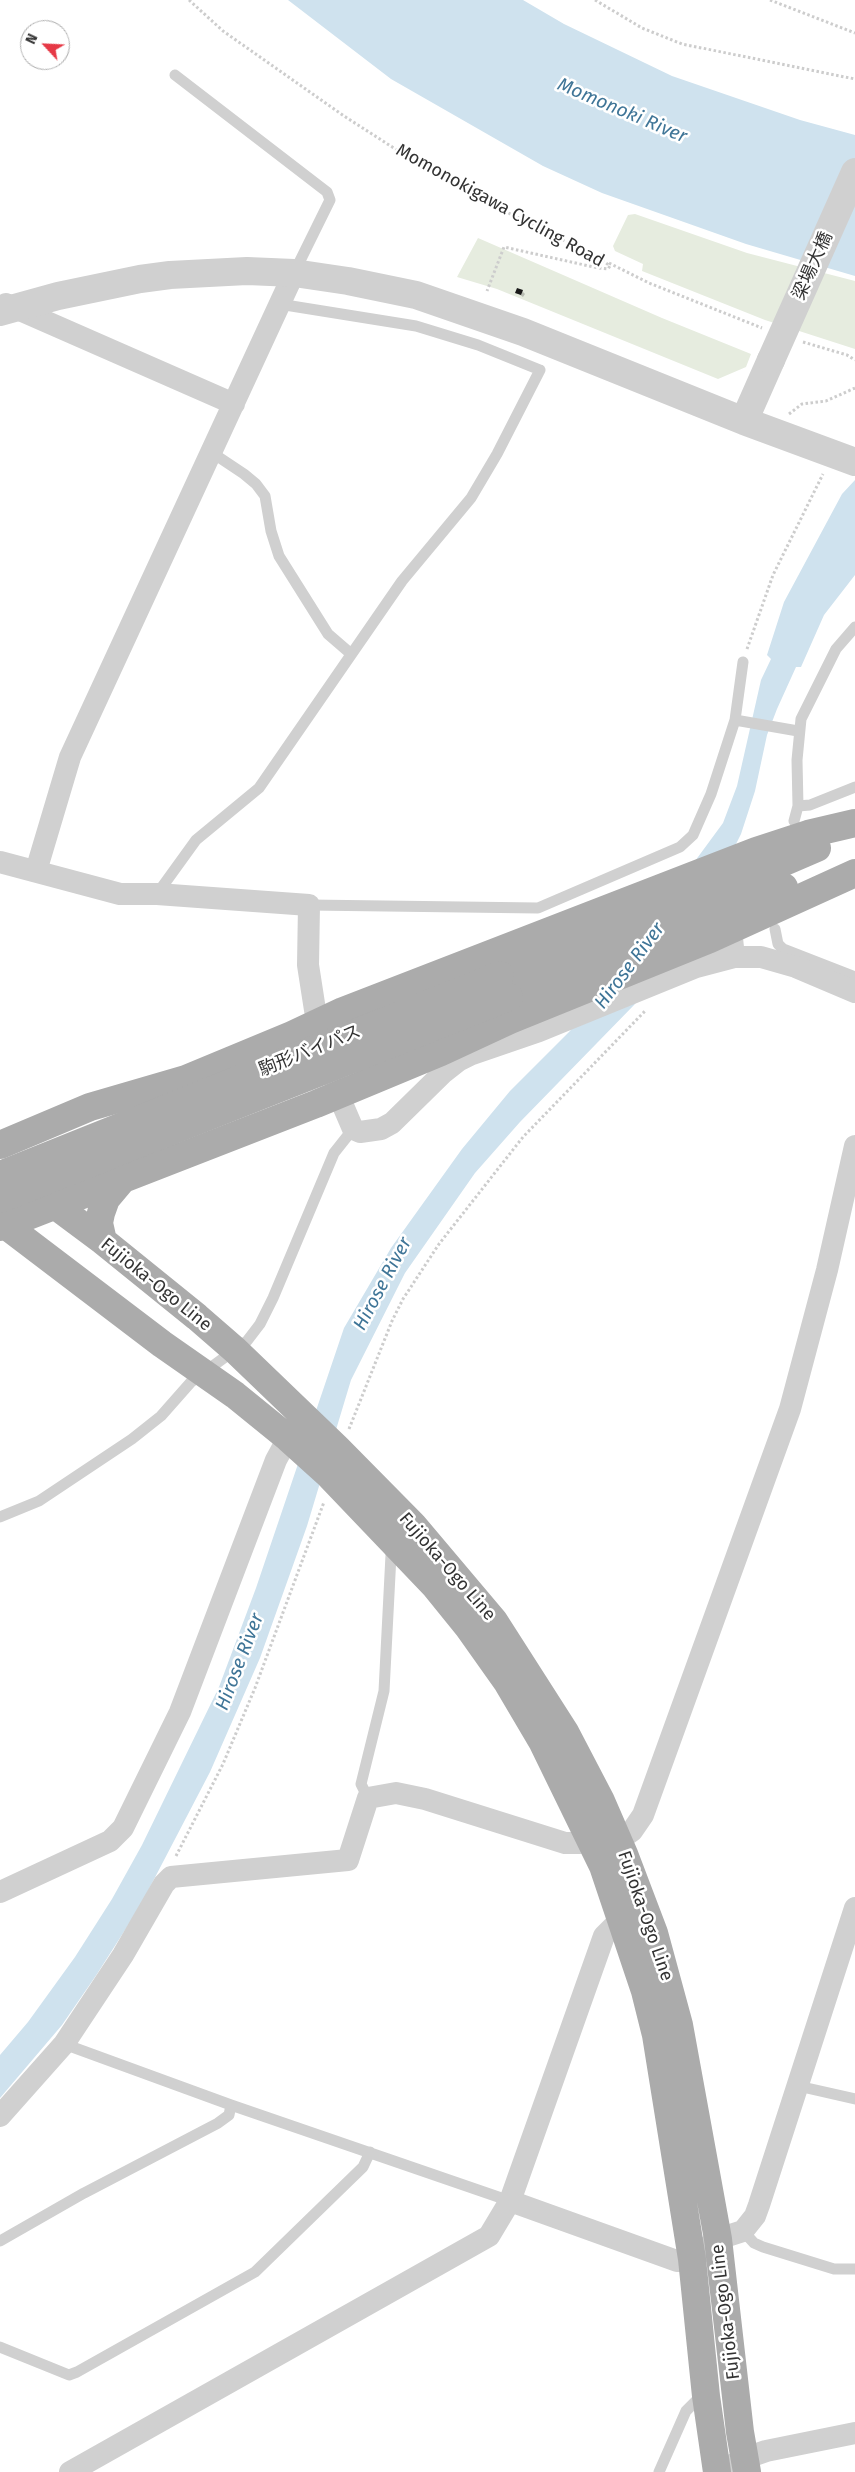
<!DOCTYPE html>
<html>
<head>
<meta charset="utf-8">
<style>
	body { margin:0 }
	#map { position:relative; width:855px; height:2472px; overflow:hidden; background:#fff; font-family:"Fira Sans",sans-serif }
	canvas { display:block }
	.north { position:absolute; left:20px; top:20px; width:50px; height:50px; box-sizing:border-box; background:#fff; border:1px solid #adadad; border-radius:50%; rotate:295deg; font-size:14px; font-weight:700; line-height:20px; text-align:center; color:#333 }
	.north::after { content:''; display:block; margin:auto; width:18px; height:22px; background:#e63946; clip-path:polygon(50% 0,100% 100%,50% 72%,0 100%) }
</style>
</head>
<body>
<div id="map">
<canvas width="855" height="2472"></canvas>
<div class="north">N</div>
</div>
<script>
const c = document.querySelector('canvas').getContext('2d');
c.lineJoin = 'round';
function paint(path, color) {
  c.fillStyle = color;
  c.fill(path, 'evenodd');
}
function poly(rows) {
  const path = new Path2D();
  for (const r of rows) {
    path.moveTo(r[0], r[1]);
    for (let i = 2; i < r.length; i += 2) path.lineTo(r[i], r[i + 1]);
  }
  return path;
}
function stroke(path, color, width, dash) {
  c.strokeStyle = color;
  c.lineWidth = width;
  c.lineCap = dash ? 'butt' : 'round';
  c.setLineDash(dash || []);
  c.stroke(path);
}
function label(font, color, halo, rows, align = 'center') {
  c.font = font + ' "Fira Sans","Noto Sans JP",sans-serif';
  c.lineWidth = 5;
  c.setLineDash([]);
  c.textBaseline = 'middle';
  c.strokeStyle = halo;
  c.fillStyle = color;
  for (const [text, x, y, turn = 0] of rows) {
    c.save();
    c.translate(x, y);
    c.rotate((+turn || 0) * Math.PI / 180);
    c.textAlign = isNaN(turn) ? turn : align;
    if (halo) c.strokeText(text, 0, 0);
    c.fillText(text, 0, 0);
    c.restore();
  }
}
paint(poly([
	[635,214,747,253,855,281,855,349,765,320,642,271,643,264,615,251,613,246,628,215],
	[478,238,662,318,751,354,746,367,718,379,497,289,457,277]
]), '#e6ecdf');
paint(poly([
	[288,0,523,0,564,24,672,76,800,120,855,135,855,276,746,244,602,193,543,166,391,79],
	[855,480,855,575,824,615,801,667,796,667,777,709,767,735,755,791,741,834,721,874,635,1004,520,1122,475,1173,405,1273,351,1380,307,1526,260,1658,210,1772,139,1908,97,1974,62,2025,0,2098,0,2055,28,2022,75,1957,112,1899,142,1845,219,1687,256,1588,344,1328,391,1248,462,1149,510,1091,570,1031,723,823,737,786,761,680,771,659,767,655,784,602,842,494]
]), '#cfe2ee');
paint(poly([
	[522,291,525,294,523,297,516,292]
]), '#0003');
paint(poly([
	[517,288,523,290,521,295,515,293]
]), '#1a1a1a');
stroke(poly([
	[189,0,223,31,344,116,428,170,486,202,598,257,610,266,608,269,598,268,504,247,487,291],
	[595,0,642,28,682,44,855,79],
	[770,0,855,33],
	[609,263,649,283,762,328],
	[803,342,847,355,855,360],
	[789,414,802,404,826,401,855,388],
	[747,649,773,575,823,474],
	[349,1429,392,1321,403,1299,439,1244,523,1137,646,1010],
	[176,1856,223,1764,255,1688,324,1502]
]), '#cdcdcd', 3, [2.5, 2.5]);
stroke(poly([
	[175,75,327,192,330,200,294,273],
	[211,452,244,474,256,484,265,496,271,531,279,556,328,634,350,653],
	[735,720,798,731],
	[798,806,810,805,855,787],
	[794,821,798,806,797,760,801,719,836,649,855,627],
	[157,894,196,840,259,788,402,581,471,498,497,454,540,370,478,345,416,326,279,304],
	[309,905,538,908,680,847,693,835,711,794,735,720,743,662],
	[775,929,778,944,783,949,855,977],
	[0,1517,39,1501,132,1439,161,1416,191,1382,247,1341,260,1324,273,1298,334,1153,353,1129],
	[368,1798,361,1784,384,1691,391,1555,396,1547],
	[64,2044,231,2105,510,2201],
	[798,2086,855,2099],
	[743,2231,754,2243,763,2247,834,2269,855,2269],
	[0,2241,84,2193,218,2123,229,2115,231,2105],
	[0,2347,69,2375,77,2372,255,2272,363,2167,370,2152],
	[659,2472,686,2411,696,2401,706,2396]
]), '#d0d0d0', 11);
stroke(poly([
	[6,304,234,404],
	[0,862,120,894,157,894,309,905,308,965,315,1010,324,1039],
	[36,871,70,757,294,273],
	[734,957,761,957,796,967,855,992],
	[335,1080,338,1094,353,1129,360,1132,381,1129,392,1123,444,1072,458,1061,472,1054,539,1031,696,967,734,957,731,929],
	[619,1840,632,1831,643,1815,790,1409,827,1270,855,1146],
	[0,1892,110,1841,123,1828,180,1712,276,1460,288,1438],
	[0,2116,64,2044,123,1955,164,1884,171,1877,348,1860,368,1798,396,1793,425,1799,565,1843,579,1843,591,1840],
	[510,2201,677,2261,692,2259,718,2239,743,2231,755,2216,759,2205,855,1908],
	[70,2472,489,2236,510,2201,604,1936,622,1918],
	[718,2472,746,2458,766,2451,855,2433]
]), '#d0d0d0', 22);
stroke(poly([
	[0,312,58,296,140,279,170,275,247,271,294,273,348,281,416,295,523,332,744,421,855,462],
	[744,421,771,360]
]), '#d0d0d0', 28);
stroke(poly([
	[500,975,745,879,817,848],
	[509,997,784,887],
	[0,1145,90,1107,186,1079,292,1035,343,1011,756,851,808,834,855,823],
	[13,1174,103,1241,197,1317,235,1350,337,1448,413,1525,494,1621,565,1732,601,1801,624,1854,654,1933,679,2025,718,2239,740,2432,747,2472],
	[0,1221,162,1344,235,1395,288,1438,328,1474,434,1585,468,1627,507,1682,543,1743,603,1866,645,1991,656,2035,692,2259,706,2396,717,2472],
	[0,1227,316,1104,441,1052,510,1020,710,939,855,873],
	[103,1241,99,1223,101,1213,106,1199,122,1180]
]), '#ababab', 28);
stroke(poly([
	[771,360,855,172]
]), '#d0d0d0', 28);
stroke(poly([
	[0,1175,500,975],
	[0,1199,509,997]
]), '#ababab', 28);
label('18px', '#333', '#fff', [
	["Momonokigawa Cycling Road",500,206,29],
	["梁場大橋",813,266,-66],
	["駒形バイパス",310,1051,-22],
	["Fujioka-Ogo Line",156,1285,39],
	["Fujioka-Ogo Line",447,1567,49],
	["Fujioka-Ogo Line",645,1916,71],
	["Fujioka-Ogo Line",726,2312,-97]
]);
label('italic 19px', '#3f7597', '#fff', [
	["Momonoki River",622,111,23],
	["Hirose River",630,966,-53],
	["Hirose River",383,1284,-62],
	["Hirose River",240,1662,-69]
]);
</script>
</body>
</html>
